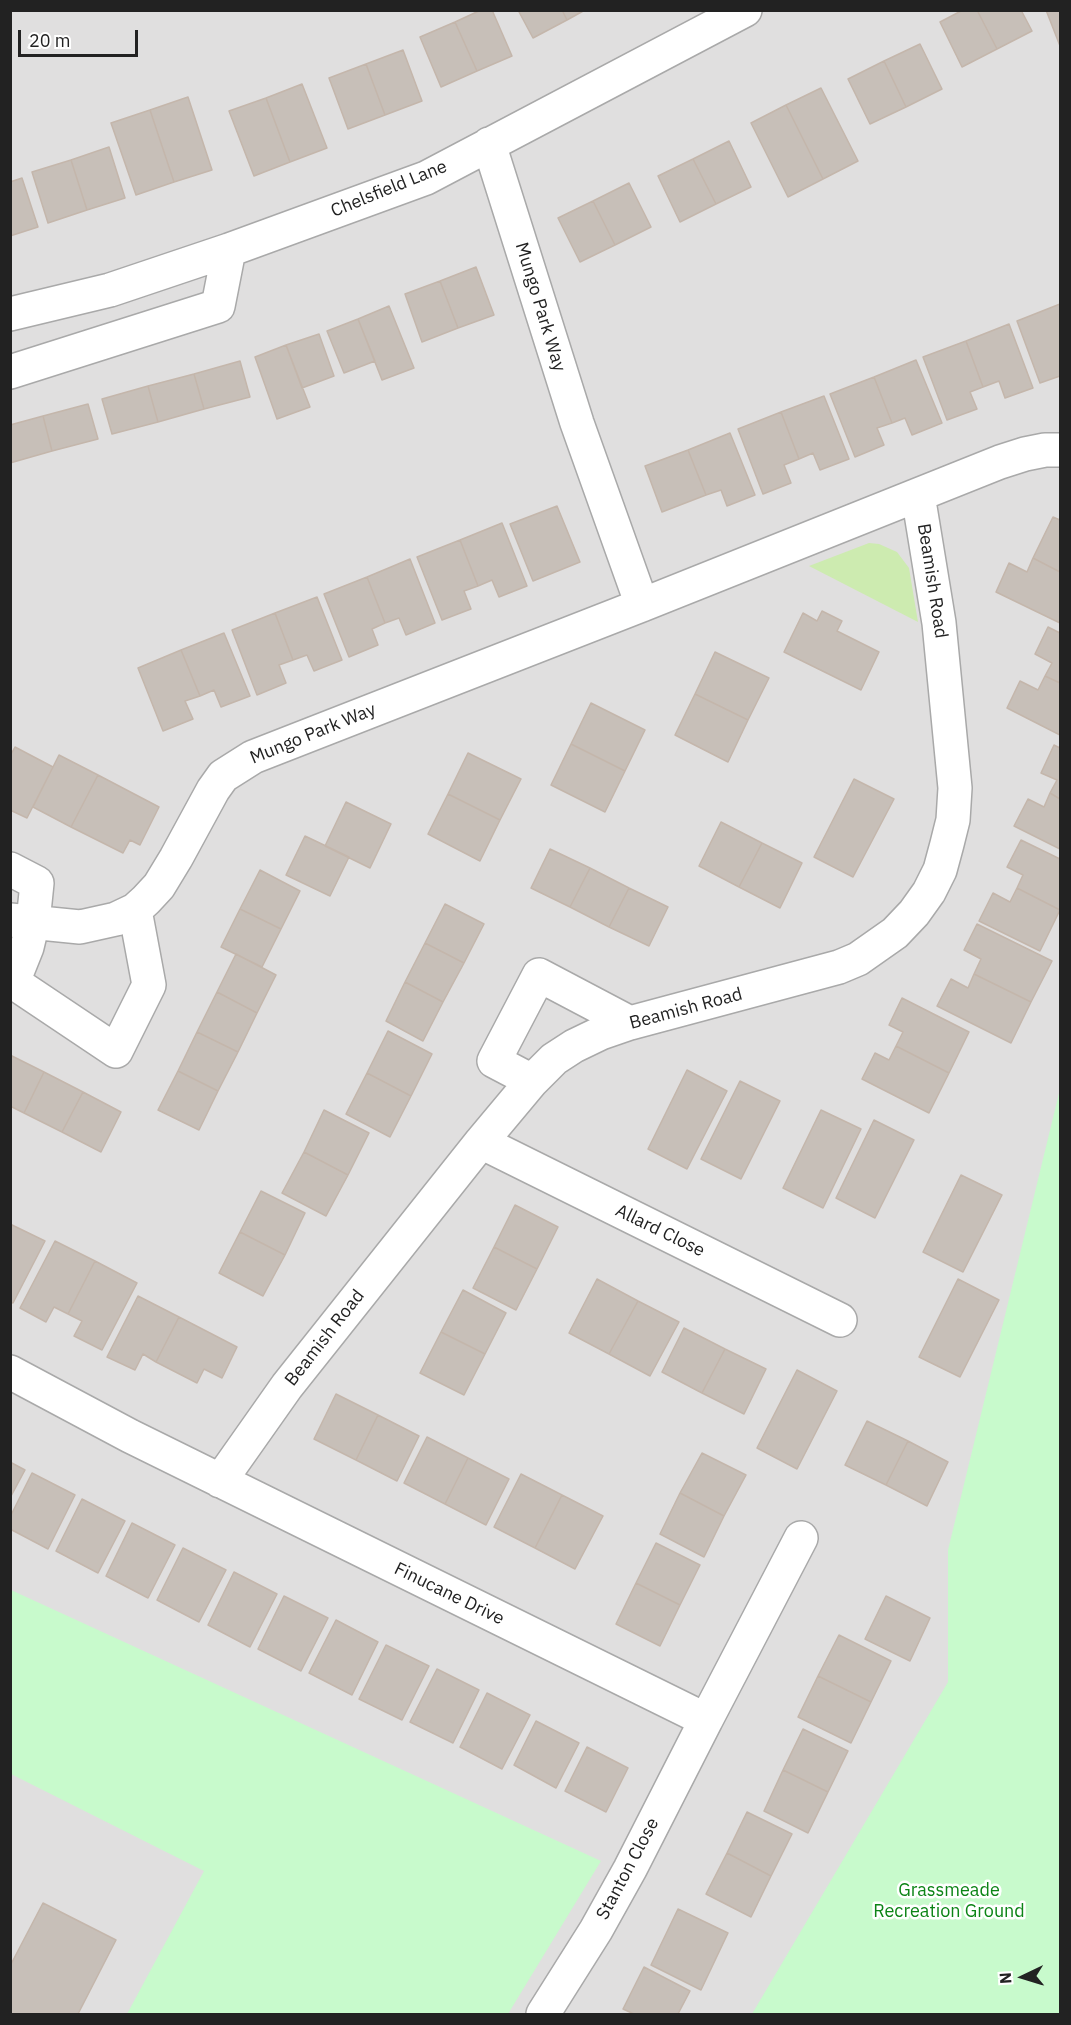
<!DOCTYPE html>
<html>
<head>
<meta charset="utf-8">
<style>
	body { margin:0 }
	#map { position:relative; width:1071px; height:2025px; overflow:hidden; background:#f2efe9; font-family:"IBM Plex Sans",sans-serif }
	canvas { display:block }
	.frame { position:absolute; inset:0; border:12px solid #222; pointer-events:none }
	.north { position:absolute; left:993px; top:1947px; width:60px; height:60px; -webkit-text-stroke:4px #fff; paint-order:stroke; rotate:266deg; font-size:16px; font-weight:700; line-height:24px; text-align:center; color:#222 }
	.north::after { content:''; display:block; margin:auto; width:21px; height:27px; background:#222; clip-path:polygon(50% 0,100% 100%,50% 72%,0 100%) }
	.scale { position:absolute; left:18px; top:30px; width:120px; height:27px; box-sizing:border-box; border:3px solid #222; border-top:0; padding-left:8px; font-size:18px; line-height:21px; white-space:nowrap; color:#222; -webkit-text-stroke:4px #fff; paint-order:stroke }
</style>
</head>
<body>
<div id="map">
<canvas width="1071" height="2025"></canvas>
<div class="frame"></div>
<div class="north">N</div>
<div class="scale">20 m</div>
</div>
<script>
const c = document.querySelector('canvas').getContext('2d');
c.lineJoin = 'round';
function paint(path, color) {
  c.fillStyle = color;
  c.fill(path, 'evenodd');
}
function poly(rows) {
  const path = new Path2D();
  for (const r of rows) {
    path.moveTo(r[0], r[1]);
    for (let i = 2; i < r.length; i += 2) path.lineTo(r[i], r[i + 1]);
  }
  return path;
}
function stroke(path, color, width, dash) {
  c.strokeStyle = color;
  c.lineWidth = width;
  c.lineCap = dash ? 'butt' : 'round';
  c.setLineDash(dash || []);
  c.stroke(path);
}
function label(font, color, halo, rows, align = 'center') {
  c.font = font + ' "IBM Plex Sans",sans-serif';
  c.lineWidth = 5;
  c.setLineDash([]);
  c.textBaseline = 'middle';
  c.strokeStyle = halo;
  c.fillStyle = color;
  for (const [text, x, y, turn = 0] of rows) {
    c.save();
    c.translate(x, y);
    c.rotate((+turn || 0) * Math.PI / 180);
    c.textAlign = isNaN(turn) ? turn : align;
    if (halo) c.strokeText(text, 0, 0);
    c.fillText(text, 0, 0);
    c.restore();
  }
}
paint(poly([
	[11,11,1060,11,1060,2014,11,2014]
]), '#e0dfdf');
paint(poly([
	[869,543,879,544,897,552,909,568,918,622,809,566]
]), '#cdebb0');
paint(poly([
	[1060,1089,1060,2014,752,2014,948,1682,948,1550],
	[11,1590,601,1861,508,2014,127,2014,204,1871,11,1774]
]), '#c8facc');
const building = poly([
	[481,10,492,10,512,56,477,71,455,22,481,10],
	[518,10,562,10,567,20,533,38,518,10],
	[562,10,585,10,567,20,562,10],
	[963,10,977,10,997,49,962,67,940,22,963,10],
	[977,10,1021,10,1032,31,997,49,977,10],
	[1046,10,1060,10,1060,46,1046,10],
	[455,22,477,71,441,87,420,37,455,22],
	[920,44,942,89,906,107,884,61,920,44],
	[403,50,422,101,385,115,366,64,403,50],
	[884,61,906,107,870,124,848,79,884,61],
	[366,64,385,115,348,129,329,78,366,64],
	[302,84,327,148,290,162,266,98,302,84],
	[821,88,858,161,823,179,786,105,821,88],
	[188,97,212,170,174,182,150,110,188,97],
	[266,98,290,162,254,176,229,111,266,98],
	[786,105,823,179,788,197,751,123,786,105],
	[150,110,174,182,136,195,111,123,150,110],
	[729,141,751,187,716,204,693,159,729,141],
	[109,147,125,198,87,210,71,160,109,147],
	[693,159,716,204,680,222,658,176,693,159],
	[71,160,87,210,48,223,32,172,71,160],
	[22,178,38,227,10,236,10,182,22,178],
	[629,183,651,227,615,245,593,201,629,183],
	[593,201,615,245,580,262,558,218,593,201],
	[476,267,494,315,458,328,440,281,476,267],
	[440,281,458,328,422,342,405,294,440,281],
	[1060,304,1060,376,1040,383,1017,321,1060,304],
	[389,306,414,368,382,380,358,319,389,306],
	[358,319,375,361,344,373,327,331,358,319],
	[1009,324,1033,388,1005,398,999,381,983,387,966,341,1009,324],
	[319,334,334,376,302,388,286,345,319,334],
	[966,341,983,387,970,392,977,409,947,420,923,357,966,341],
	[286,345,310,407,277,419,255,357,286,345],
	[916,360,942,423,912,435,905,418,892,423,874,377,916,360],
	[240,361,250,397,204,409,194,374,240,361],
	[194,374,204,409,158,422,148,386,194,374],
	[874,377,892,423,877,428,884,445,855,457,830,394,874,377],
	[148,386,158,422,112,434,102,399,148,386],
	[824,396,849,459,820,470,813,453,799,459,781,412,824,396],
	[88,404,98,439,52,451,43,416,88,404],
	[781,412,799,459,784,465,791,483,763,494,738,429,781,412],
	[43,416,52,451,10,463,10,425,43,416],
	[730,433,755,495,727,506,721,490,706,495,688,450,730,433],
	[688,450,706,495,662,512,645,466,688,450],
	[557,506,580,562,533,581,510,524,557,506],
	[1053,517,1060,520,1060,572,1033,558,1053,517],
	[502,523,527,586,499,597,492,580,478,586,460,540,502,523],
	[460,540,478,586,464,591,471,609,442,620,417,557,460,540],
	[1033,558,1060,572,1060,623,996,592,1009,563,1027,572,1033,558],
	[410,559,435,623,406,635,399,618,385,623,367,577,410,559],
	[367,577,385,623,372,629,378,645,349,657,324,594,367,577],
	[317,597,342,660,314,671,307,655,293,660,275,613,317,597],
	[822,611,842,621,837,631,879,652,861,690,784,652,803,613,817,621,822,611],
	[275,613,293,660,279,665,286,683,257,695,232,630,275,613],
	[1048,627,1060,633,1060,683,1045,676,1052,663,1035,654,1048,627],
	[224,633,250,696,221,707,214,690,200,696,181,650,224,633],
	[181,650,200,696,185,701,193,719,163,731,138,668,181,650],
	[715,652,769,678,748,720,695,694,715,652],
	[1045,676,1060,683,1060,735,1007,708,1020,681,1038,690,1045,676],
	[695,694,748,720,728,762,675,735,695,694],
	[591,703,645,730,625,771,571,744,591,703],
	[571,744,625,771,605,812,551,785,571,744],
	[1054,745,1060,748,1060,799,1050,793,1057,780,1041,773,1054,745],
	[15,747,53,767,27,818,10,810,10,756,15,747],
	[468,753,521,779,500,820,448,794,468,753],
	[59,755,98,775,71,827,33,807,59,755],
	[98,775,159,807,140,845,130,840,123,853,71,827,98,775],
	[854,779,894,799,853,877,814,857,854,779],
	[1050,793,1060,799,1060,849,1014,826,1028,799,1044,807,1050,793],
	[448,794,500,820,480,861,428,834,448,794],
	[346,802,391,824,370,868,325,846,346,802],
	[721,822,762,843,739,887,699,866,721,822],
	[305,836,349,857,330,896,286,875,305,836],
	[1021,840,1060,859,1060,910,1017,888,1023,875,1007,867,1021,840],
	[762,843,802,863,780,908,739,887,762,843],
	[550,849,590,868,570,907,531,888,550,849],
	[590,868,629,888,609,927,570,907,590,868],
	[260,870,300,891,281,929,240,909,260,870],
	[629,888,668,907,649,946,609,927,629,888],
	[1017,888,1060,910,1040,951,979,921,993,893,1010,902,1017,888],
	[445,904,484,924,464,963,425,943,445,904],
	[240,909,281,929,262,967,221,947,240,909],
	[977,924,1052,961,1031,1002,974,974,981,959,964,950,977,924],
	[425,943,464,963,443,1002,405,982,425,943],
	[236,954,276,975,257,1013,217,992,236,954],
	[974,974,1031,1002,1011,1043,937,1006,951,979,968,988,974,974],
	[405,982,443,1002,423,1041,386,1021,405,982],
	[217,992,257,1013,238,1052,197,1032,217,992],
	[902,998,969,1032,949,1073,896,1046,903,1032,889,1025,902,998],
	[388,1031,432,1054,411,1096,367,1073,388,1031],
	[197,1032,238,1052,218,1091,178,1071,197,1032],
	[896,1046,949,1073,929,1113,862,1079,875,1053,889,1060,896,1046],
	[10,1055,44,1072,24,1113,10,1106,10,1055],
	[687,1070,727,1091,687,1169,648,1149,687,1070],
	[178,1071,218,1091,199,1130,158,1110,178,1071],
	[44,1072,83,1092,62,1132,24,1113,44,1072],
	[367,1073,411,1096,390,1137,346,1114,367,1073],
	[740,1081,780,1101,741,1179,701,1159,740,1081],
	[83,1092,121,1112,101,1152,62,1132,83,1092],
	[324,1110,369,1133,348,1175,304,1152,324,1110],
	[821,1110,861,1129,823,1208,783,1188,821,1110],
	[874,1120,914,1140,875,1218,836,1198,874,1120],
	[304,1152,348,1175,326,1216,282,1193,304,1152],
	[961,1175,1002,1195,963,1272,923,1252,961,1175],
	[261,1191,305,1213,285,1255,240,1232,261,1191],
	[515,1205,558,1227,537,1269,494,1247,515,1205],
	[10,1224,45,1241,13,1303,10,1302,10,1224],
	[240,1232,285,1255,263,1296,219,1273,240,1232],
	[55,1241,95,1261,68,1314,54,1307,46,1322,20,1308,55,1241],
	[494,1247,537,1269,516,1310,473,1288,494,1247],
	[95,1261,137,1283,102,1350,74,1336,82,1321,68,1314,95,1261],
	[597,1279,638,1301,609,1354,569,1333,597,1279],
	[958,1279,999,1300,960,1377,919,1357,958,1279],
	[463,1290,506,1313,485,1354,441,1332,463,1290],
	[138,1296,179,1317,156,1362,143,1354,135,1370,107,1357,138,1296],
	[638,1301,679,1322,650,1376,609,1354,638,1301],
	[179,1317,237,1347,222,1378,204,1369,197,1383,156,1362,179,1317],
	[684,1328,725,1349,702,1393,662,1372,684,1328],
	[441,1332,485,1354,464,1395,420,1373,441,1332],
	[725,1349,766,1369,744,1414,702,1393,725,1349],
	[797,1370,837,1391,797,1469,757,1448,797,1370],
	[336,1394,378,1415,356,1460,314,1439,336,1394],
	[378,1415,419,1436,397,1481,356,1460,378,1415],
	[867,1421,908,1441,886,1485,845,1465,867,1421],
	[427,1437,468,1458,445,1504,404,1483,427,1437],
	[908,1441,948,1462,927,1506,886,1485,908,1441],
	[702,1453,746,1475,724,1516,680,1493,702,1453],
	[468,1458,509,1479,486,1525,445,1504,468,1458],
	[10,1462,25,1470,10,1498,10,1462],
	[32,1473,75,1495,48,1549,10,1529,10,1517,32,1473],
	[521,1474,562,1495,535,1548,494,1527,521,1474],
	[680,1493,724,1516,704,1557,660,1534,680,1493],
	[562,1495,603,1516,575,1569,535,1548,562,1495],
	[82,1499,125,1521,98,1573,56,1551,82,1499],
	[132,1523,175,1545,148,1598,106,1576,132,1523],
	[656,1543,700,1565,680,1605,636,1583,656,1543],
	[183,1548,226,1570,199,1622,157,1600,183,1548],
	[234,1572,277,1594,250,1647,208,1625,234,1572],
	[636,1583,680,1605,660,1646,616,1624,636,1583],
	[284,1596,328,1618,301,1671,258,1649,284,1596],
	[886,1596,930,1618,910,1661,865,1639,886,1596],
	[336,1620,378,1642,352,1695,309,1673,336,1620],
	[839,1635,891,1661,871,1702,818,1676,839,1635],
	[386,1645,429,1666,402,1720,359,1699,386,1645],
	[437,1669,479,1690,453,1743,410,1722,437,1669],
	[818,1676,871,1702,851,1743,798,1717,818,1676],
	[487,1693,530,1715,502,1769,460,1747,487,1693],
	[536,1721,579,1743,556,1788,514,1765,536,1721],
	[803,1729,848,1751,828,1792,783,1770,803,1729],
	[587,1747,628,1768,606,1812,565,1791,587,1747],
	[783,1770,828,1792,808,1833,764,1811,783,1770],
	[747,1812,792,1834,771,1876,727,1853,747,1812],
	[727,1853,771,1876,751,1917,706,1894,727,1853],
	[43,1903,116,1940,78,2014,10,2014,10,1966,43,1903],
	[678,1909,728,1933,701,1990,651,1965,678,1909],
	[644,1967,690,1991,678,2014,634,2014,623,2009,644,1967]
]);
paint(building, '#c7bfb8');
stroke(building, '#c4b6ab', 1.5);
const minor = poly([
	[489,144,577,423,642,605],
	[10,314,110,290,229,250,426,178,745,10],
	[10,372,218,306,229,250],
	[10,869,37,883,33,922,27,947,13,982,116,1051,149,985,135,910],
	[10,920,80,927,116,919,135,910,146,900,159,886,176,858,213,790,223,776,253,757,642,605,1000,462,1025,454,1045,450,1060,450],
	[532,1081,494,1061,539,975,630,1023],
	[481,1142,840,1320],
	[10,1372,130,1436,706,1720,801,1538],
	[220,1481,287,1386,481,1142,532,1081,554,1059,574,1046,601,1033,630,1023,839,967,858,959,895,933,914,913,929,892,940,870,947,844,953,820,955,788,939,623,918,495],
	[543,2014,596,1930,630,1869,706,1720]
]);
stroke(minor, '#a9a9a9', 36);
stroke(minor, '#fff', 33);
label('18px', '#222', '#fff', [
	["Chelsfield Lane",389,189,-22],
	["Mungo Park Way",540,307,73],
	["Beamish Road",932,581,81],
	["Mungo Park Way",313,734,-22],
	["Beamish Road",686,1009,-15],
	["Allard Close",660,1231,26],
	["Beamish Road",325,1338,-52],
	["Finucane Drive",449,1594,26],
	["Stanton Close",628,1869,-62]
]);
label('18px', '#0c8416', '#fff', [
	["Grassmeade",949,1891],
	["Recreation Ground",949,1912]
]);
</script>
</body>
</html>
